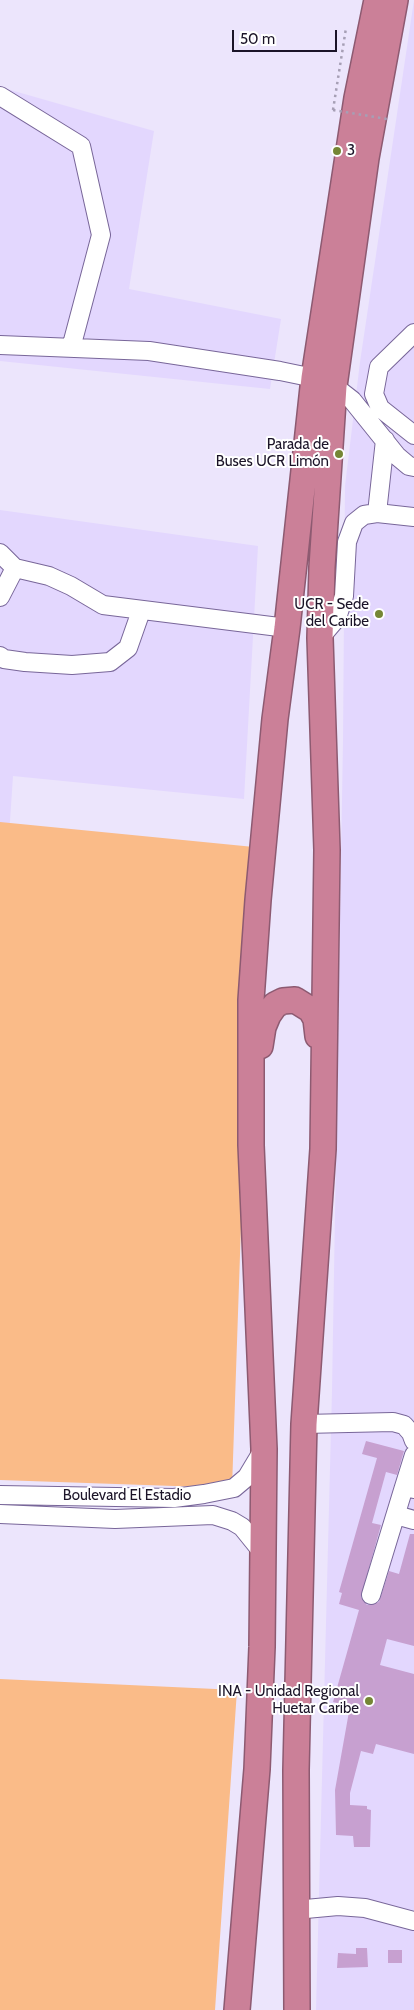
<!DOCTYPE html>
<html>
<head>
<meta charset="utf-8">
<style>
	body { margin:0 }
	#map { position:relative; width:414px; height:2010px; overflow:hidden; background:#ece5fc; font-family:Cabin,sans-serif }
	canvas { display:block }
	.scale { position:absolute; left:232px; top:30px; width:105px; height:22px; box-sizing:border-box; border:2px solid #1b1428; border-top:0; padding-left:6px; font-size:15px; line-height:18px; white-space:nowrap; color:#1b1428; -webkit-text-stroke:4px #fff; paint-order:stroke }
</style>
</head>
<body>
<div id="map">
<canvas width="414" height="2010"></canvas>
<div class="scale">50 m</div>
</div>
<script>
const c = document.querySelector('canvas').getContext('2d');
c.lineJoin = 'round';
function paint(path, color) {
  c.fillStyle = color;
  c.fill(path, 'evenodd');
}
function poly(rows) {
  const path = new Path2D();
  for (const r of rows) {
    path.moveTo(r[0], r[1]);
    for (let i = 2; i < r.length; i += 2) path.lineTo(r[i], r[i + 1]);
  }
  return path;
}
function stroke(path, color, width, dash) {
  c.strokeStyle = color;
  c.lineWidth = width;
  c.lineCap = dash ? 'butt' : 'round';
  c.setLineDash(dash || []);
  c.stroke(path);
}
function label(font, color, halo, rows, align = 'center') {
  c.font = font + ' Cabin,sans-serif';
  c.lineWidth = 4;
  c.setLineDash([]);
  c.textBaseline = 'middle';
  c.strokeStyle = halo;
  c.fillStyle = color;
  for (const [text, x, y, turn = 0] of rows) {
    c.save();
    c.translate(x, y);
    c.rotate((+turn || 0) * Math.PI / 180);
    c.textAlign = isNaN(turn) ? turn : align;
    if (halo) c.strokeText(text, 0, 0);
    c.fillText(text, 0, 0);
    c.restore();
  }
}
paint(poly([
	[414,0,414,2010,316,2010,332,1391,343,741,345,486,360,362],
	[0,87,154,131,129,289,281,319,270,389,0,361],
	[0,510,258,546,244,799,13,776,0,971]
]), '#e3d7fe');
paint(poly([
	[0,822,254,847,232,1488,0,1480],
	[0,1679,237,1690,215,2010,0,2010]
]), '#fabb88');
paint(poly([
	[366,1441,404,1451,397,1475,386,1472,372,1523,381,1525,361,1597,367,1605,379,1602,389,1571,399,1574,410,1534,414,1534,414,1646,387,1639,380,1665,414,1674,414,1754,376,1744,373,1754,361,1751,350,1793,350,1805,367,1806,367,1809,371,1810,370,1847,354,1847,353,1836,336,1835,335,1790,350,1706,333,1702,359,1610,339,1604,342,1593,339,1592,377,1458,362,1454],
	[356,1948,367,1948,368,1967,337,1968,338,1953,356,1954],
	[388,1950,402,1950,402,1963,388,1963]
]), '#c7a0d0');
const minor = poly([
	[0,96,81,146,101,235,71,348],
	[414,333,379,367,374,394,380,408,414,435],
	[0,345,149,351,280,371,314,378],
	[334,386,352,400,397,456,409,466,414,467],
	[377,513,385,440],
	[0,553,15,568,49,576,71,586,103,605,287,628],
	[0,597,15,568],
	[320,638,337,618,344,596,347,542,354,523,364,515,377,513,414,517],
	[0,656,4,659,25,662,72,665,110,662,128,648,141,611],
	[304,1424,393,1422,404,1425,411,1433,414,1441],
	[414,1455,404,1487,414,1489],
	[0,1495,174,1498,204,1494,234,1488,247,1477,262,1452],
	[0,1514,115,1519,213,1515,232,1521,242,1527,263,1553],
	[396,1515,414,1520],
	[371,1595,404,1487],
	[295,1910,338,1906,365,1908,414,1921]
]);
const highway = poly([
	[260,1046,263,1027,268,1015,275,1005,283,1001,295,1000,311,1010,316,1019,318,1036],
	[237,2010,257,1769,262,1647,264,1449,251,1145,251,1000,258,900,275,719,287,628,314,378,357,98,377,0],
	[297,2010,296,1770,304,1424,323,1149,327,850,320,638,322,567,334,386,366,158,395,0]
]);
stroke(minor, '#786699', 20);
stroke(highway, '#8d5a71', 28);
stroke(poly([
	[333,110,346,28]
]), '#a69fb5', 2.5, [2.5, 4]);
stroke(minor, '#fff', 18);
stroke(highway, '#cb8098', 25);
stroke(poly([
	[333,110,387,119]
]), '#a69fb5', 2.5, [2.5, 4]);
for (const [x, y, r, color] of [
	[337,151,5,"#758635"],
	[339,454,5,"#758635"],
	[379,614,5,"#758635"],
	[369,1701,5,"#758635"]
]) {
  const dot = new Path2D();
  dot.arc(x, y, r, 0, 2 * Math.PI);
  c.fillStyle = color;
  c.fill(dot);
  stroke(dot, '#fff', 2);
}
label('15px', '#1b1428', '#fff', [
	["3",347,151,"left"],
	["Parada de",329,445],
	["Buses UCR Limón",329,462],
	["UCR - Sede",369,605],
	["del Caribe",369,622],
	["INA - Unidad Regional",359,1692],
	["Huetar Caribe",359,1709]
], 'right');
label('15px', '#1b1428', '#fff', [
	["Boulevard El Estadio",127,1496]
]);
</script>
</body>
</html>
